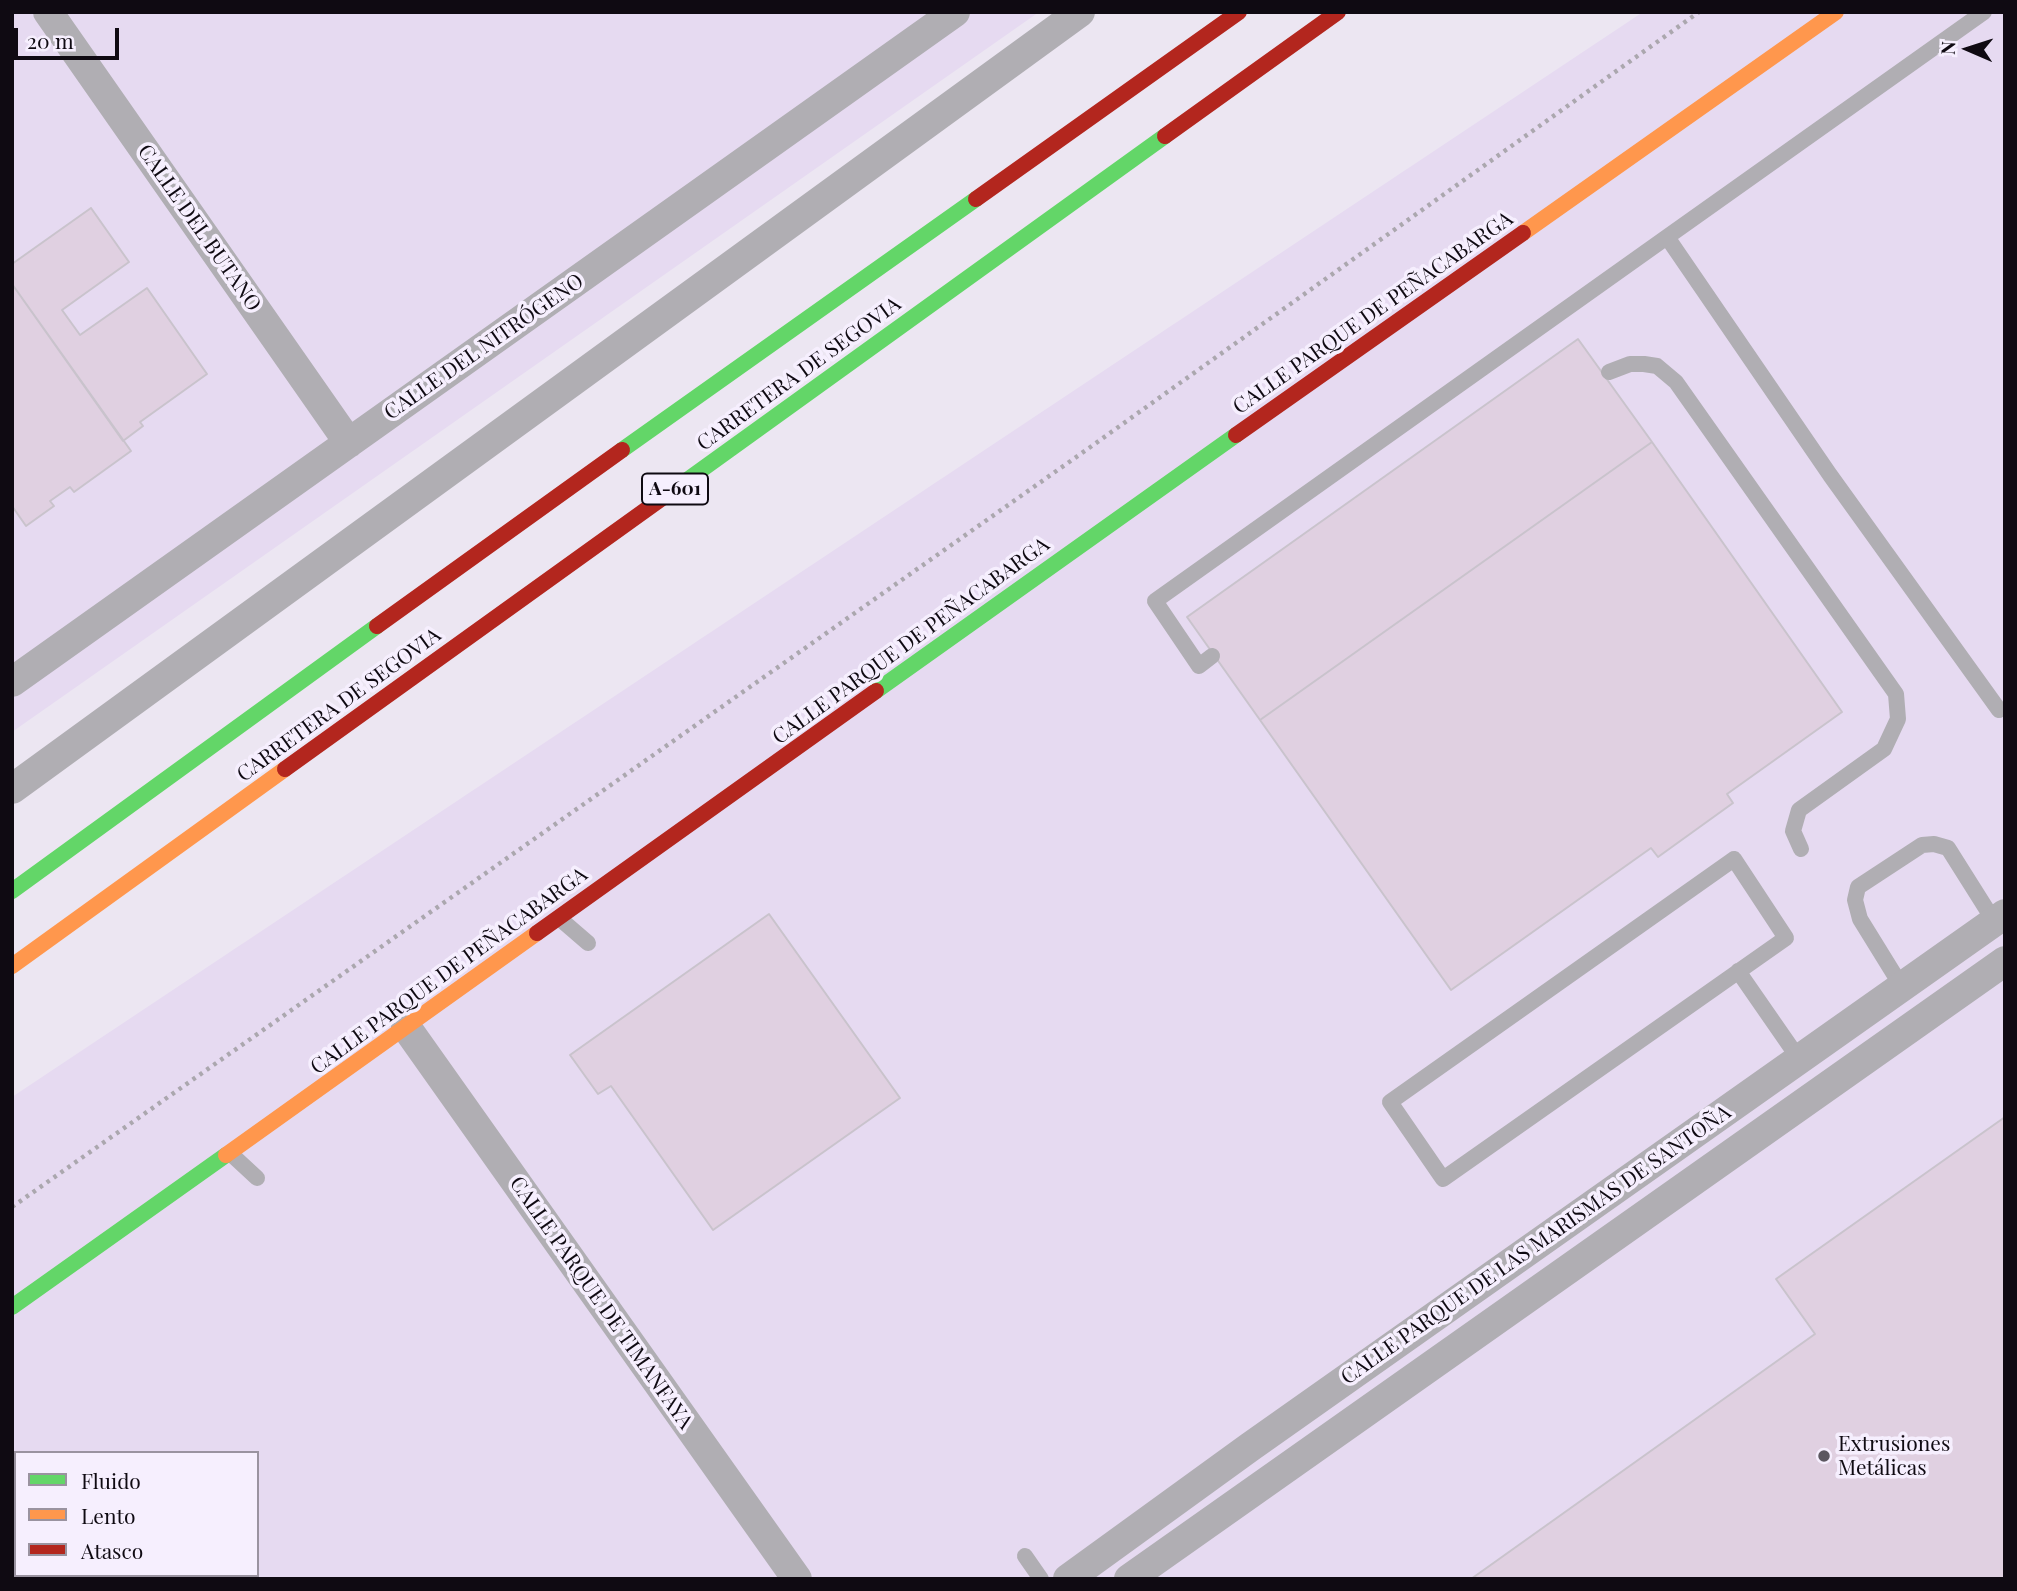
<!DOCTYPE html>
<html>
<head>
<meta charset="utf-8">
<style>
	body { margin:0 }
	#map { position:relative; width:2017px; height:1591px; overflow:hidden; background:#ece6f2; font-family:"Playfair Display",serif }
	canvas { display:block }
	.frame { position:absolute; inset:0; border:14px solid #0f0a12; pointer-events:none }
	.legend { position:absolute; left:14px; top:1451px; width:245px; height:126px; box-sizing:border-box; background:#f6effe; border:2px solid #9a93a0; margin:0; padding:9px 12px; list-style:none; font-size:21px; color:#0f0a12 }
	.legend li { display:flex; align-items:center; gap:14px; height:35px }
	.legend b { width:35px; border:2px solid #9a93a0 }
	.north { position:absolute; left:1933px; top:14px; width:70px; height:70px; -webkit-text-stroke:5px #f6effe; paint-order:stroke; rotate:273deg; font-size:19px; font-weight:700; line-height:28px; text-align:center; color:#0f0a12 }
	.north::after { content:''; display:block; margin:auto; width:24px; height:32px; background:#0f0a12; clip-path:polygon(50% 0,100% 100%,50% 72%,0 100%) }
	.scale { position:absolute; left:14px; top:28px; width:105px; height:32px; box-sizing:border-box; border:4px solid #0f0a12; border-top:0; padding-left:9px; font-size:21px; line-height:24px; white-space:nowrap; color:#0f0a12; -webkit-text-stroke:5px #f6effe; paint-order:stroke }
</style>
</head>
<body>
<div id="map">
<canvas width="2017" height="1591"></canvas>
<div class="frame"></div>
<ul class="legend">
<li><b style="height:9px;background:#63d668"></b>Fluido</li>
<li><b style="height:9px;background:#ff974d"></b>Lento</li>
<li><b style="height:9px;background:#b3261e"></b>Atasco</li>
</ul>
<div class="north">N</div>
<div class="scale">20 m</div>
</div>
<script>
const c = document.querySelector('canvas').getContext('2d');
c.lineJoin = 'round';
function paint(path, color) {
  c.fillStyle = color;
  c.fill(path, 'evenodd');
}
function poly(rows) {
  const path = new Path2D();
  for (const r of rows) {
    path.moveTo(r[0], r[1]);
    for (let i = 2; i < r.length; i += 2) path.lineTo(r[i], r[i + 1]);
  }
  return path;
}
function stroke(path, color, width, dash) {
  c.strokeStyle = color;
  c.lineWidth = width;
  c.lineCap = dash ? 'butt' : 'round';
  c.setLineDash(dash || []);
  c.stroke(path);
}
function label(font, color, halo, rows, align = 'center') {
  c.font = font + ' "Playfair Display",serif';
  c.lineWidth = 7;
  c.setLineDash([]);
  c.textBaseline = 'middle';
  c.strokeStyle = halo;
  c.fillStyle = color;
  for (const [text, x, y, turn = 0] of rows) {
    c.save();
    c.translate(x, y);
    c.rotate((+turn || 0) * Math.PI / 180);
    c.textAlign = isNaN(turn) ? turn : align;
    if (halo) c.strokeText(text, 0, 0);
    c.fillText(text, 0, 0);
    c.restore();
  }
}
paint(poly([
	[12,12,1039,12,12,732],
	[1643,12,2005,12,2005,1579,12,1579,12,1097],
	[16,1453,257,1453,257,1575,16,1575]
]), '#e6daf1');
const building = poly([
	[91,208,129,262,62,310,80,335,147,288,207,374,140,422,143,426,123,441,12,284,12,264,91,208],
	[12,284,131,451,74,492,70,487,50,501,54,506,26,526,12,506,12,284],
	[1578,339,1652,442,1260,720,1187,617,1578,339],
	[1652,442,1842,712,1727,794,1733,803,1658,857,1651,848,1451,990,1260,720,1652,442],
	[769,914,900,1098,713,1230,611,1086,598,1094,570,1055,769,914],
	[2005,1117,2005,1579,1471,1579,1815,1334,1776,1279,2005,1117]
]);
paint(building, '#e0d0e1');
stroke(building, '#c9c3cc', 2);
stroke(poly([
	[12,1207,1089,448,1699,12]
]), '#aba7ae', 4.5, [3.5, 5]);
stroke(poly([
	[1984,12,1667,237,1830,475,1999,710],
	[1609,372,1630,364,1644,364,1657,366,1676,382,1896,694,1898,719,1884,749,1799,810,1793,831,1801,849],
	[1212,656,1199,666,1155,601,1667,237],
	[1734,859,1786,938,1443,1179,1390,1102,1734,859],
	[559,918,588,943],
	[1738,971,1799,1059],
	[1902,987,1860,919,1855,900,1858,887,1922,845,1934,844,1948,848,1994,921],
	[230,1153,257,1178],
	[1025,1556,1041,1579]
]), '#b0aeb3', 16);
stroke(poly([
	[48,12,349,443],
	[12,682,955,12],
	[12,789,1080,12],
	[406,1027,797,1579],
	[1068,1579,1250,1447,2005,914],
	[1129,1579,2005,961]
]), '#b0aeb3', 30);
stroke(poly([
	[622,450,976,199],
	[672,491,1165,136],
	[876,691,1236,435],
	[12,891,377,626],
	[12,1307,226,1155]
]), '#63d668', 16);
stroke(poly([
	[1523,233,1836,12],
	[12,966,285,769],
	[226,1155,537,933]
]), '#ff974d', 16);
stroke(poly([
	[1165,136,1338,12],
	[976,199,1239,12],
	[1236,435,1523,233],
	[377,626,622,450],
	[285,769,672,491],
	[537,933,876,691]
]), '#b3261e', 16);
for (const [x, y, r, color] of [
	[1824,1456,7,"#5c5760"]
]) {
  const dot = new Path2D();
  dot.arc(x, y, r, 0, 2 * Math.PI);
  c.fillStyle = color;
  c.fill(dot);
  stroke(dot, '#f6effe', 2.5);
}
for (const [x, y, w] of [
	[675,489,66]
]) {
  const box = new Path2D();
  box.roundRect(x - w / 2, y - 15.5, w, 31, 5);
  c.fillStyle = '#f6effe';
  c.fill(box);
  stroke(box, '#0f0a12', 2);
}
label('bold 19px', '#0f0a12', null, [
	["A-601",675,489]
]);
label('21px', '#0f0a12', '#f6effe', [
	["CALLE DEL BUTANO",199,228,55],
	["CALLE PARQUE DE PEÑACABARGA",1373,313,-35],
	["CALLE DEL NITRÓGENO",484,347,-35],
	["CARRETERA DE SEGOVIA",799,374,-36],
	["CALLE PARQUE DE PEÑACABARGA",911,641,-36],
	["CARRETERA DE SEGOVIA",339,705,-36],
	["CALLE PARQUE DE PEÑACABARGA",449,971,-36],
	["CALLE PARQUE DE LAS MARISMAS DE SANTOÑA",1536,1245,-35],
	["CALLE PARQUE DE TIMANFAYA",601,1303,55]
]);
label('21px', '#0f0a12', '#f6effe', [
	["Extrusiones",1838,1444],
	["Metálicas",1838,1468]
], 'left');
</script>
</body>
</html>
